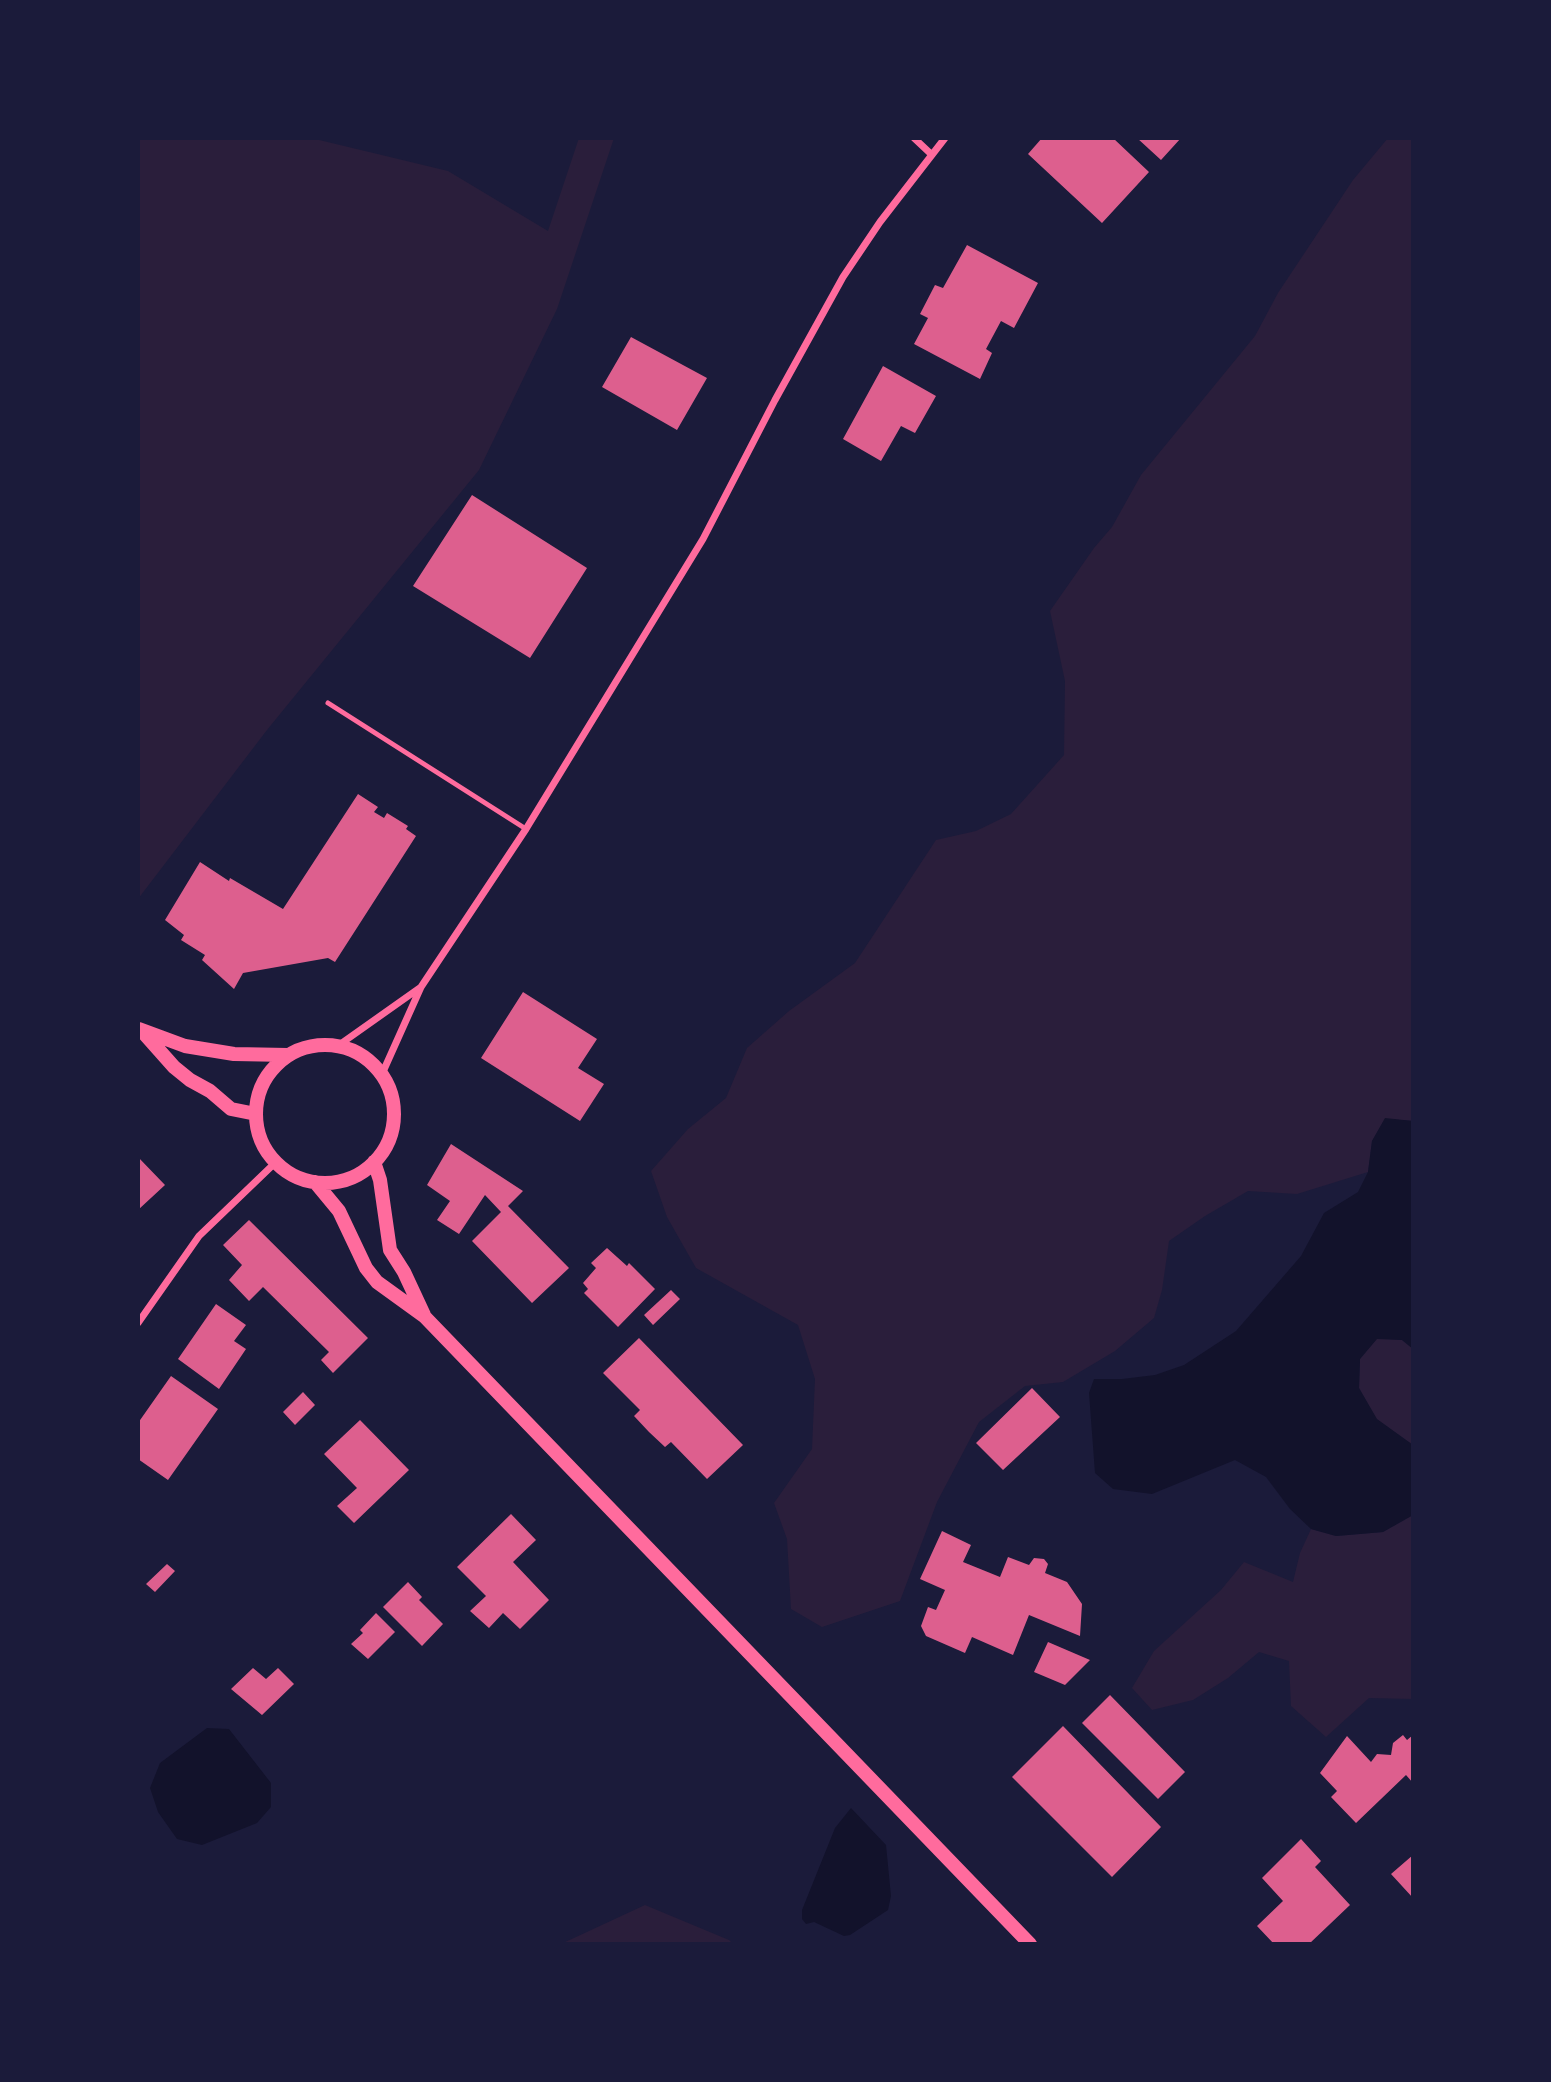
<!DOCTYPE html>
<html>
<head>
<meta charset="utf-8">
<style>
	body { margin:0 }
	#map { position:relative; width:1551px; height:2082px; overflow:hidden; background:#1b1b3a; font-family:Mulish,sans-serif }
	canvas { display:block }
	.frame { position:absolute; inset:0; border:140px solid #1b1b3a; pointer-events:none }
</style>
</head>
<body>
<div id="map">
<canvas width="1551" height="2082"></canvas>
<div class="frame"></div>
</div>
<script>
const c = document.querySelector('canvas').getContext('2d');
c.lineJoin = 'round';
function paint(path, color) {
  c.fillStyle = color;
  c.fill(path, 'evenodd');
}
function poly(rows) {
  const path = new Path2D();
  for (const r of rows) {
    if (r.length === 3) {
      path.moveTo(r[0] + r[2], r[1]);
      path.arc(r[0], r[1], r[2], 0, 2 * Math.PI);
      continue;
    }
    path.moveTo(r[0], r[1]);
    for (let i = 2; i < r.length; i += 2) path.lineTo(r[i], r[i + 1]);
  }
  return path;
}
function stroke(path, color, width, dash) {
  c.strokeStyle = color;
  c.lineWidth = width;
  c.lineCap = dash ? 'butt' : 'round';
  c.setLineDash(dash || []);
  c.stroke(path);
}
paint(poly([
	[138,138,311,138,448,171,548,231,579,138,614,138,557,309,479,470,267,730,138,899],
	[1388,138,1413,138,1413,1121,1385,1119,1372,1141,1368,1172,1297,1194,1248,1191,1205,1216,1169,1241,1162,1290,1154,1318,1115,1351,1063,1382,1025,1386,979,1422,937,1502,900,1601,822,1627,791,1609,787,1539,774,1503,812,1449,815,1379,798,1325,696,1268,667,1217,651,1171,688,1129,726,1098,747,1048,789,1011,855,963,936,840,976,831,1011,814,1064,755,1065,681,1050,611,1094,548,1112,527,1141,475,1255,336,1278,293,1353,180],
	[1377,1338,1402,1340,1413,1349,1413,1445,1376,1419,1359,1388,1360,1359],
	[1413,1515,1413,1699,1369,1698,1326,1737,1291,1706,1289,1661,1259,1652,1228,1678,1193,1700,1152,1710,1132,1688,1154,1651,1221,1590,1244,1562,1293,1582,1300,1553,1311,1529,1336,1536,1383,1532],
	[645,1905,729,1940,733,1944,561,1944]
]), '#2a1e3b');
paint(poly([
	[1385,1118,1413,1121,1413,1349,1402,1340,1377,1339,1360,1359,1359,1388,1377,1419,1413,1445,1413,1515,1383,1532,1336,1536,1311,1529,1290,1509,1266,1477,1235,1460,1152,1494,1113,1489,1095,1473,1089,1393,1094,1379,1122,1379,1155,1375,1184,1365,1236,1331,1301,1256,1324,1213,1358,1192,1368,1172,1372,1141],
	[207,1728,229,1729,271,1783,271,1807,257,1823,202,1845,177,1839,158,1812,150,1788,160,1763],
	[851,1808,886,1845,891,1896,888,1910,850,1935,844,1936,814,1922,806,1924,802,1919,802,1910,835,1828]
]), '#12122b');
paint(poly([
	[1042,138,1113,138,1149,172,1102,223,1028,154],
	[1137,138,1181,138,1161,160],
	[967,245,1038,283,1014,328,1001,321,986,349,992,353,980,379,914,344,928,318,920,314,935,285,943,288],
	[631,337,707,378,677,430,602,387],
	[883,366,936,396,915,433,901,426,881,461,843,439],
	[472,495,587,568,530,658,413,586],
	[358,794,378,807,374,812,384,818,387,813,408,826,406,829,416,836,335,962,328,958,243,973,234,989,202,960,205,955,181,940,184,935,165,920,200,862,229,881,230,878,283,909],
	[523,992,597,1039,578,1068,604,1084,580,1121,481,1058],
	[451,1144,523,1191,508,1206,569,1268,532,1303,472,1241,501,1212,485,1195,459,1234,437,1220,450,1201,427,1185],
	[138,1157,165,1185,138,1210],
	[249,1220,368,1338,333,1373,321,1360,329,1352,263,1287,249,1301,229,1280,242,1265,223,1245],
	[607,1248,627,1266,629,1263,655,1289,618,1327,584,1293,588,1289,583,1283,596,1268,591,1263],
	[671,1290,680,1299,653,1325,644,1315],
	[216,1304,246,1325,234,1341,246,1349,219,1389,178,1359],
	[639,1338,743,1445,707,1479,671,1442,665,1447,649,1432,634,1416,640,1410,603,1373],
	[171,1376,218,1409,168,1480,138,1459,138,1423],
	[1032,1388,1060,1417,1003,1470,976,1443],
	[303,1392,315,1405,295,1425,283,1412],
	[360,1420,409,1470,354,1523,337,1506,357,1488,324,1454],
	[511,1514,536,1540,513,1562,549,1600,520,1629,503,1613,489,1628,470,1611,486,1596,457,1567],
	[942,1531,971,1545,963,1562,1000,1577,1008,1557,1029,1565,1034,1558,1044,1559,1048,1564,1045,1573,1067,1582,1082,1604,1080,1636,1029,1615,1013,1655,972,1637,965,1653,926,1636,921,1626,928,1607,936,1610,945,1590,920,1579],
	[167,1564,175,1571,155,1592,146,1584],
	[408,1582,422,1597,419,1600,443,1624,422,1646,383,1607],
	[376,1613,395,1632,368,1659,351,1644,363,1633,360,1630],
	[1048,1642,1090,1660,1065,1685,1034,1672],
	[253,1668,266,1679,278,1668,294,1684,262,1715,231,1689],
	[1110,1695,1185,1772,1158,1799,1082,1723],
	[1063,1726,1161,1827,1112,1877,1012,1777],
	[1403,1735,1407,1740,1413,1735,1413,1783,1406,1775,1356,1823,1331,1797,1337,1791,1320,1773,1347,1736,1371,1762,1377,1754,1391,1755,1393,1743],
	[1301,1839,1321,1861,1315,1867,1350,1905,1309,1944,1274,1944,1257,1926,1283,1901,1262,1878],
	[1413,1855,1413,1898,1391,1874]
]), '#dd5f8e');
stroke(poly([
	[328,703,526,829]
]), '#ff6b9d', 5);
stroke(poly([
	[914,138,931,154],
	[339,1045,421,987],
	[382,1074,421,987,526,829,703,539,775,400,843,277,880,222,945,138],
	[138,1323,199,1236,276,1162]
]), '#ff6b9d', 7);
stroke(poly([
	[139,1029,185,1046,234,1054,288,1055],
	[142,1031,174,1067,190,1080,210,1091,231,1109,256,1114],
	[325,1114,69],
	[374,1162,380,1180,390,1250,404,1272,424,1315],
	[315,1182,339,1211,366,1268,377,1282,424,1316,1030,1944]
]), '#ff6b9d', 14);
</script>
</body>
</html>
